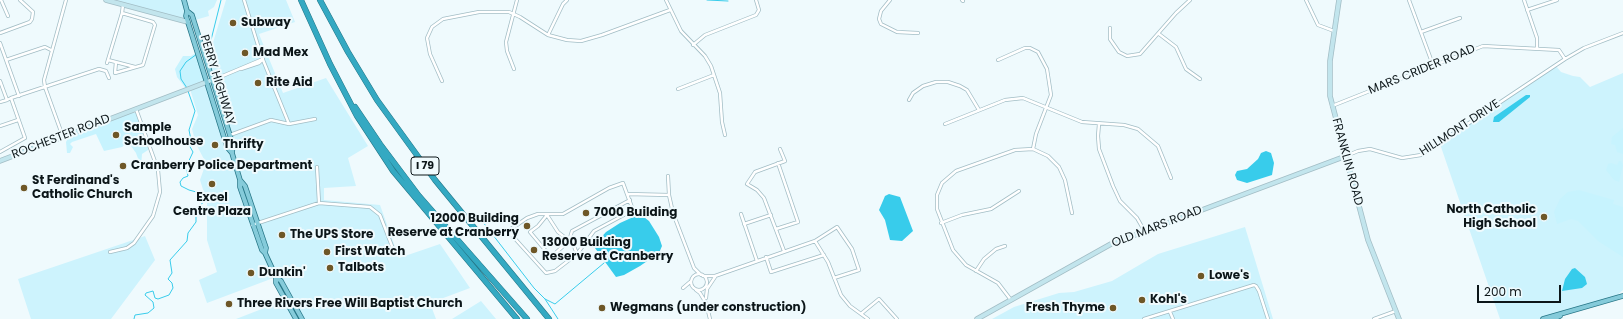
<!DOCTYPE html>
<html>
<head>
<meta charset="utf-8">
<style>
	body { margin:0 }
	#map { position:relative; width:1623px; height:319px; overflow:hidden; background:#effafd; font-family:Poppins,sans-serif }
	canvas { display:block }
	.scale { position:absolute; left:1477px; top:285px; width:84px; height:18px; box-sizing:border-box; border:2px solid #0c1619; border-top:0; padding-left:5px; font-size:12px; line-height:14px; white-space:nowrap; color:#0c1619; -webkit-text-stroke:3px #effafd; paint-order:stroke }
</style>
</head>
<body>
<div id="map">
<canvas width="1623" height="319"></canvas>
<div class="scale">200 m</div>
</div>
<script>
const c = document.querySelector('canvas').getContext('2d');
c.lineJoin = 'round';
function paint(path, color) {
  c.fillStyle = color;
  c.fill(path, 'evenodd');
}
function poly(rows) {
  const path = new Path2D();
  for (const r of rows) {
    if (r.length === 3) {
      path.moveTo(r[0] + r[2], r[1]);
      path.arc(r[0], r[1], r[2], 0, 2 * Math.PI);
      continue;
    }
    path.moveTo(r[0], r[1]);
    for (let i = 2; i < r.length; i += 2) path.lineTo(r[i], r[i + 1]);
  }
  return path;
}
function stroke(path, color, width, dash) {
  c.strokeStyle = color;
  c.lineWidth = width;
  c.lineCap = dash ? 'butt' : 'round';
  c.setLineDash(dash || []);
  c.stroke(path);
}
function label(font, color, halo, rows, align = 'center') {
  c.font = font + ' Poppins,sans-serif';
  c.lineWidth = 4;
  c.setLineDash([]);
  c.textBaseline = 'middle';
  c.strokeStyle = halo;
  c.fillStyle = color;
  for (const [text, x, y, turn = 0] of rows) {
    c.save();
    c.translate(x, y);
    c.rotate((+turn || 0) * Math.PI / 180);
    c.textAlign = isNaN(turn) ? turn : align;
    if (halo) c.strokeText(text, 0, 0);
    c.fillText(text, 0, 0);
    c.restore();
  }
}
paint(poly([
	[106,0,217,0,214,7,208,11,209,16,188,22],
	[226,0,286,0,295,22,259,34,283,93,326,78,368,146,348,158,356,186,324,188,324,200,380,205,399,258,440,244,470,288,430,303,436,319,236,319,285,300,276,283,276,277,207,303,199,280,217,272,207,240,207,202,200,180,206,163,196,144,192,129,198,115,190,89,212,80,203,52,212,46],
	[1556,66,1561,72,1573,76,1580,77,1590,87,1623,73,1623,290,1613,299,1543,319,1500,319,1440,144],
	[1245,227,1273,319,992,319,1014,307,1059,293,1074,292,1112,281,1158,254],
	[145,236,155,260,111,319,31,319,18,279],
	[481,301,496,319,452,319]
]), '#cdf3fd');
paint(poly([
	[197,52,207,82,187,90,177,77,175,69,183,56,191,56],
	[131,113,137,113,148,147,148,150,142,154,141,168,138,165,140,164,136,153,128,142,122,147,104,151,96,134,72,142,70,144,73,147,70,153,67,153,66,142,68,138],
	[1623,128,1623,154,1617,152,1615,145,1611,144,1612,137],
	[1619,161,1621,161,1623,165,1619,182,1614,180,1606,170,1608,164,1611,163,1617,165],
	[1579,190,1614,200,1613,204,1623,207,1623,257,1598,241,1578,221,1571,219,1557,224,1554,212,1560,199,1568,192]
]), '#c7f3fe');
paint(poly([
	[1526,95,1530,95,1530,97,1499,122,1493,122,1494,117],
	[1266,151,1271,153,1274,163,1272,175,1247,183,1237,180,1235,175,1237,171,1247,169,1258,159,1261,153],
	[889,194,900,197,913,231,902,241,890,240,885,220,879,210,885,196],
	[640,214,649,221,659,237,662,246,659,253,640,266,624,275,616,277,595,248,595,244,606,232,620,223],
	[1575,268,1585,277,1587,284,1582,288,1562,291,1565,279,1572,269]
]), '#38cceb');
stroke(poly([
	[707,0,728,1],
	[205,49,211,40,221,0],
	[187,88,181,79,180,71,186,62,197,54],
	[479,217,534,288,545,299,555,304,604,263],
	[545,299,558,319],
	[134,319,135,315,148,313,154,308,153,302,145,295,146,293,153,291,155,298,158,299,169,295,173,288,172,283,168,279,172,273,170,260,187,241,188,233,196,222,196,211,204,201,203,195,200,193,189,190,181,186,180,182,183,178,188,176,186,167,193,152,189,145,191,140,189,130,195,111,188,91]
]), '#38cceb', 1);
const street = poly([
	[1,0,8,16],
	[244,0,261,55,289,124],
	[666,0,681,31,705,56,711,66,720,93,722,122,725,135],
	[890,0,881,11,879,19,881,24,897,32,918,33],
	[962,0,963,1],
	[1306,0,1318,25,1334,31],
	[1409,0,1433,65],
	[1524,0,1537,38,1537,48],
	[1527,10,1557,0],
	[1110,28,1110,39,1119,52,1127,56,1140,54,1176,13,1190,0],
	[1421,32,1460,18],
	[0,33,30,22,32,19,33,12,20,0],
	[1159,34,1176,47,1186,69,1200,79],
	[548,35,563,4,567,0],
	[0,43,19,96],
	[693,45,705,35,756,15,759,10,756,0],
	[6,60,45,47,51,50],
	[108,60,135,67],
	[998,60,1025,48,1030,48,1038,52,1047,69,1051,95,1036,134,1033,149],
	[116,62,115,73,143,65,155,25,153,22,122,13,123,5],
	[107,63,122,13],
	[241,69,259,63,263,59],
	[514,69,507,51,506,42,517,0],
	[213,80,263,59],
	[0,81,7,100,11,98],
	[442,81,430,54,427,38,432,27,443,19,479,12,509,12,520,17,548,35,567,40,581,41,602,35,670,10],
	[678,89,714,75],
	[909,100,913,93,923,86,936,82,948,82,960,86,967,90,979,110],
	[0,102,7,100],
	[1332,106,1483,46,1559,50,1565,59,1584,48,1623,33],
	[945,124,1005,100,1023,98,1082,122,1124,125,1138,129,1158,146,1171,178],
	[1099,124,1098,136,1099,149,1113,186,1120,201,1137,218,1145,232],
	[0,126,18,120],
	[230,135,271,120,289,124,315,119],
	[63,137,45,87,44,80,66,0],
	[780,149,785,161,755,172,747,184,757,190,764,198,784,251],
	[0,152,25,138,11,98,99,69,106,71,109,78],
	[1346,156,1358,151,1370,149,1402,158,1421,155,1565,59],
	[317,167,319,203],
	[668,176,669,195,673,213,694,268,701,275],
	[630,200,572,231,569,241,551,257,530,232,538,226,547,215,558,232,567,239,574,246,577,254,555,271,546,273,508,231,527,218,538,214,563,214,609,188,623,183,627,194,669,195],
	[741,214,757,261],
	[941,223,962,215,991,209,1019,191],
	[744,224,771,215],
	[252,225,319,203,370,207,380,215,395,254],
	[776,229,798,222,778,163],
	[815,241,828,262,841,295,850,306,868,319],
	[110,252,127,248,134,243,153,216,160,192,158,170,136,109],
	[577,254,594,231,633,210,627,194],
	[766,257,771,272,824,255],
	[976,271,984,259,996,249,1005,246],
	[699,282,8],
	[703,276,715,276,815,241,837,227,852,249,859,270,834,278],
	[683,288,690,282],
	[696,290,700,293,706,303,710,319],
	[706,298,707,289,715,277],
	[1011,300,998,283,966,265,953,250,937,209,937,195,942,183,956,171,1015,150,1033,149,1048,156,1059,167,1065,180,1072,213],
	[1170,312,1173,319],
	[862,313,879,299,897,319],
	[1144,319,1254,285,1256,286,1259,291,1268,319],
	[1374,319,1396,311]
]);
const secondary = poly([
	[106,0,188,22],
	[1339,0,1330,61,1330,96,1368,240,1399,319],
	[0,161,212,80],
	[977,319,1111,244,1346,156]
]);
const primary = poly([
	[184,0,187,11,186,16,227,147,232,153],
	[187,11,192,15,233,145,232,153,240,180,245,186,266,248,265,253],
	[240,180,240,187,262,250,265,253,276,277,281,281,302,319],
	[276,277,276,283,296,319],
	[1543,319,1623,296],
	[1553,319,1560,316]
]);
const highway = poly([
	[301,0,330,64,357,116,393,171,517,319],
	[320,0,348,52,377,100,435,180,549,319],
	[355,107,380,144,419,196,527,319]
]);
stroke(street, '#a2bdc5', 4);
stroke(secondary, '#a2bdc5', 5.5);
stroke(primary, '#267687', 5.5);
stroke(highway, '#267687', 6);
stroke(street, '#fff', 2.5);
stroke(secondary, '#c2e5ed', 4);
stroke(primary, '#85cbda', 4);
stroke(highway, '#34a9c2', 5);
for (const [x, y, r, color] of [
	[233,23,4,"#6e5727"],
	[245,53,4,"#6e5727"],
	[258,83,4,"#6e5727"],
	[116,135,4,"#6e5727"],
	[215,145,4,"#6e5727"],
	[123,166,4,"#6e5727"],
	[212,184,4,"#6e5727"],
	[24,188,4,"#6e5727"],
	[586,213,4,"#6e5727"],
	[1544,217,4,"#6e5727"],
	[527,226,4,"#6e5727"],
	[282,235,4,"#6e5727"],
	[534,250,4,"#6e5727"],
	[327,252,4,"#6e5727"],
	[330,268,4,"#6e5727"],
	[251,273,4,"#6e5727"],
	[1201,276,4,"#6e5727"],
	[1142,300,4,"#6e5727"],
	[229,304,4,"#6e5727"],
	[602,308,4,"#6e5727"],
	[1113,308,4,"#6e5727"]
]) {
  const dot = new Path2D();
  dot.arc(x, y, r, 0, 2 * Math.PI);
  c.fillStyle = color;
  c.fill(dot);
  stroke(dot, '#effafd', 1.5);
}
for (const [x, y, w] of [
	[425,166,28]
]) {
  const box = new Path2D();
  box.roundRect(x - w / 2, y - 9, w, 18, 3);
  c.fillStyle = '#effafd';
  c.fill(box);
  stroke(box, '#0c1619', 1);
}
label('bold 11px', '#0c1619', null, [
	["I 79",425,166]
]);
label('bold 12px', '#0c1619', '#effafd', [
	["Subway",241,23],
	["Mad Mex",253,53],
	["Rite Aid",266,83],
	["Sample",124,128],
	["Schoolhouse",124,142],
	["Thrifty",223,145],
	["Cranberry Police Department",131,166],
	["St Ferdinand's",32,181],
	["Catholic Church",32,195],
	["Excel",212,198,"center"],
	["Centre Plaza",212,212,"center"],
	["North Catholic",1536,210,"right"],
	["High School",1536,224,"right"],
	["7000 Building",594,213],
	["12000 Building",519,219,"right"],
	["Reserve at Cranberry",519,233,"right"],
	["The UPS Store",290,235],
	["13000 Building",542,243],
	["Reserve at Cranberry",542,257],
	["First Watch",335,252],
	["Talbots",338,268],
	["Dunkin'",259,273],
	["Lowe's",1209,276],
	["Kohl's",1150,300],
	["Three Rivers Free Will Baptist Church",237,304],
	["Wegmans (under construction)",610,308],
	["Fresh Thyme",1105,308,"right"]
], 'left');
label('12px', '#0c1619', '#effafd', [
	["MARS CRIDER ROAD",1422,70,-22],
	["PERRY HIGHWAY",217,80,73],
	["HILLMONT DRIVE",1460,128,-33],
	["ROCHESTER ROAD",61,137,-21],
	["FRANKLIN ROAD",1347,162,75],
	["OLD MARS ROAD",1157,227,-21]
]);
</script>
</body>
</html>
